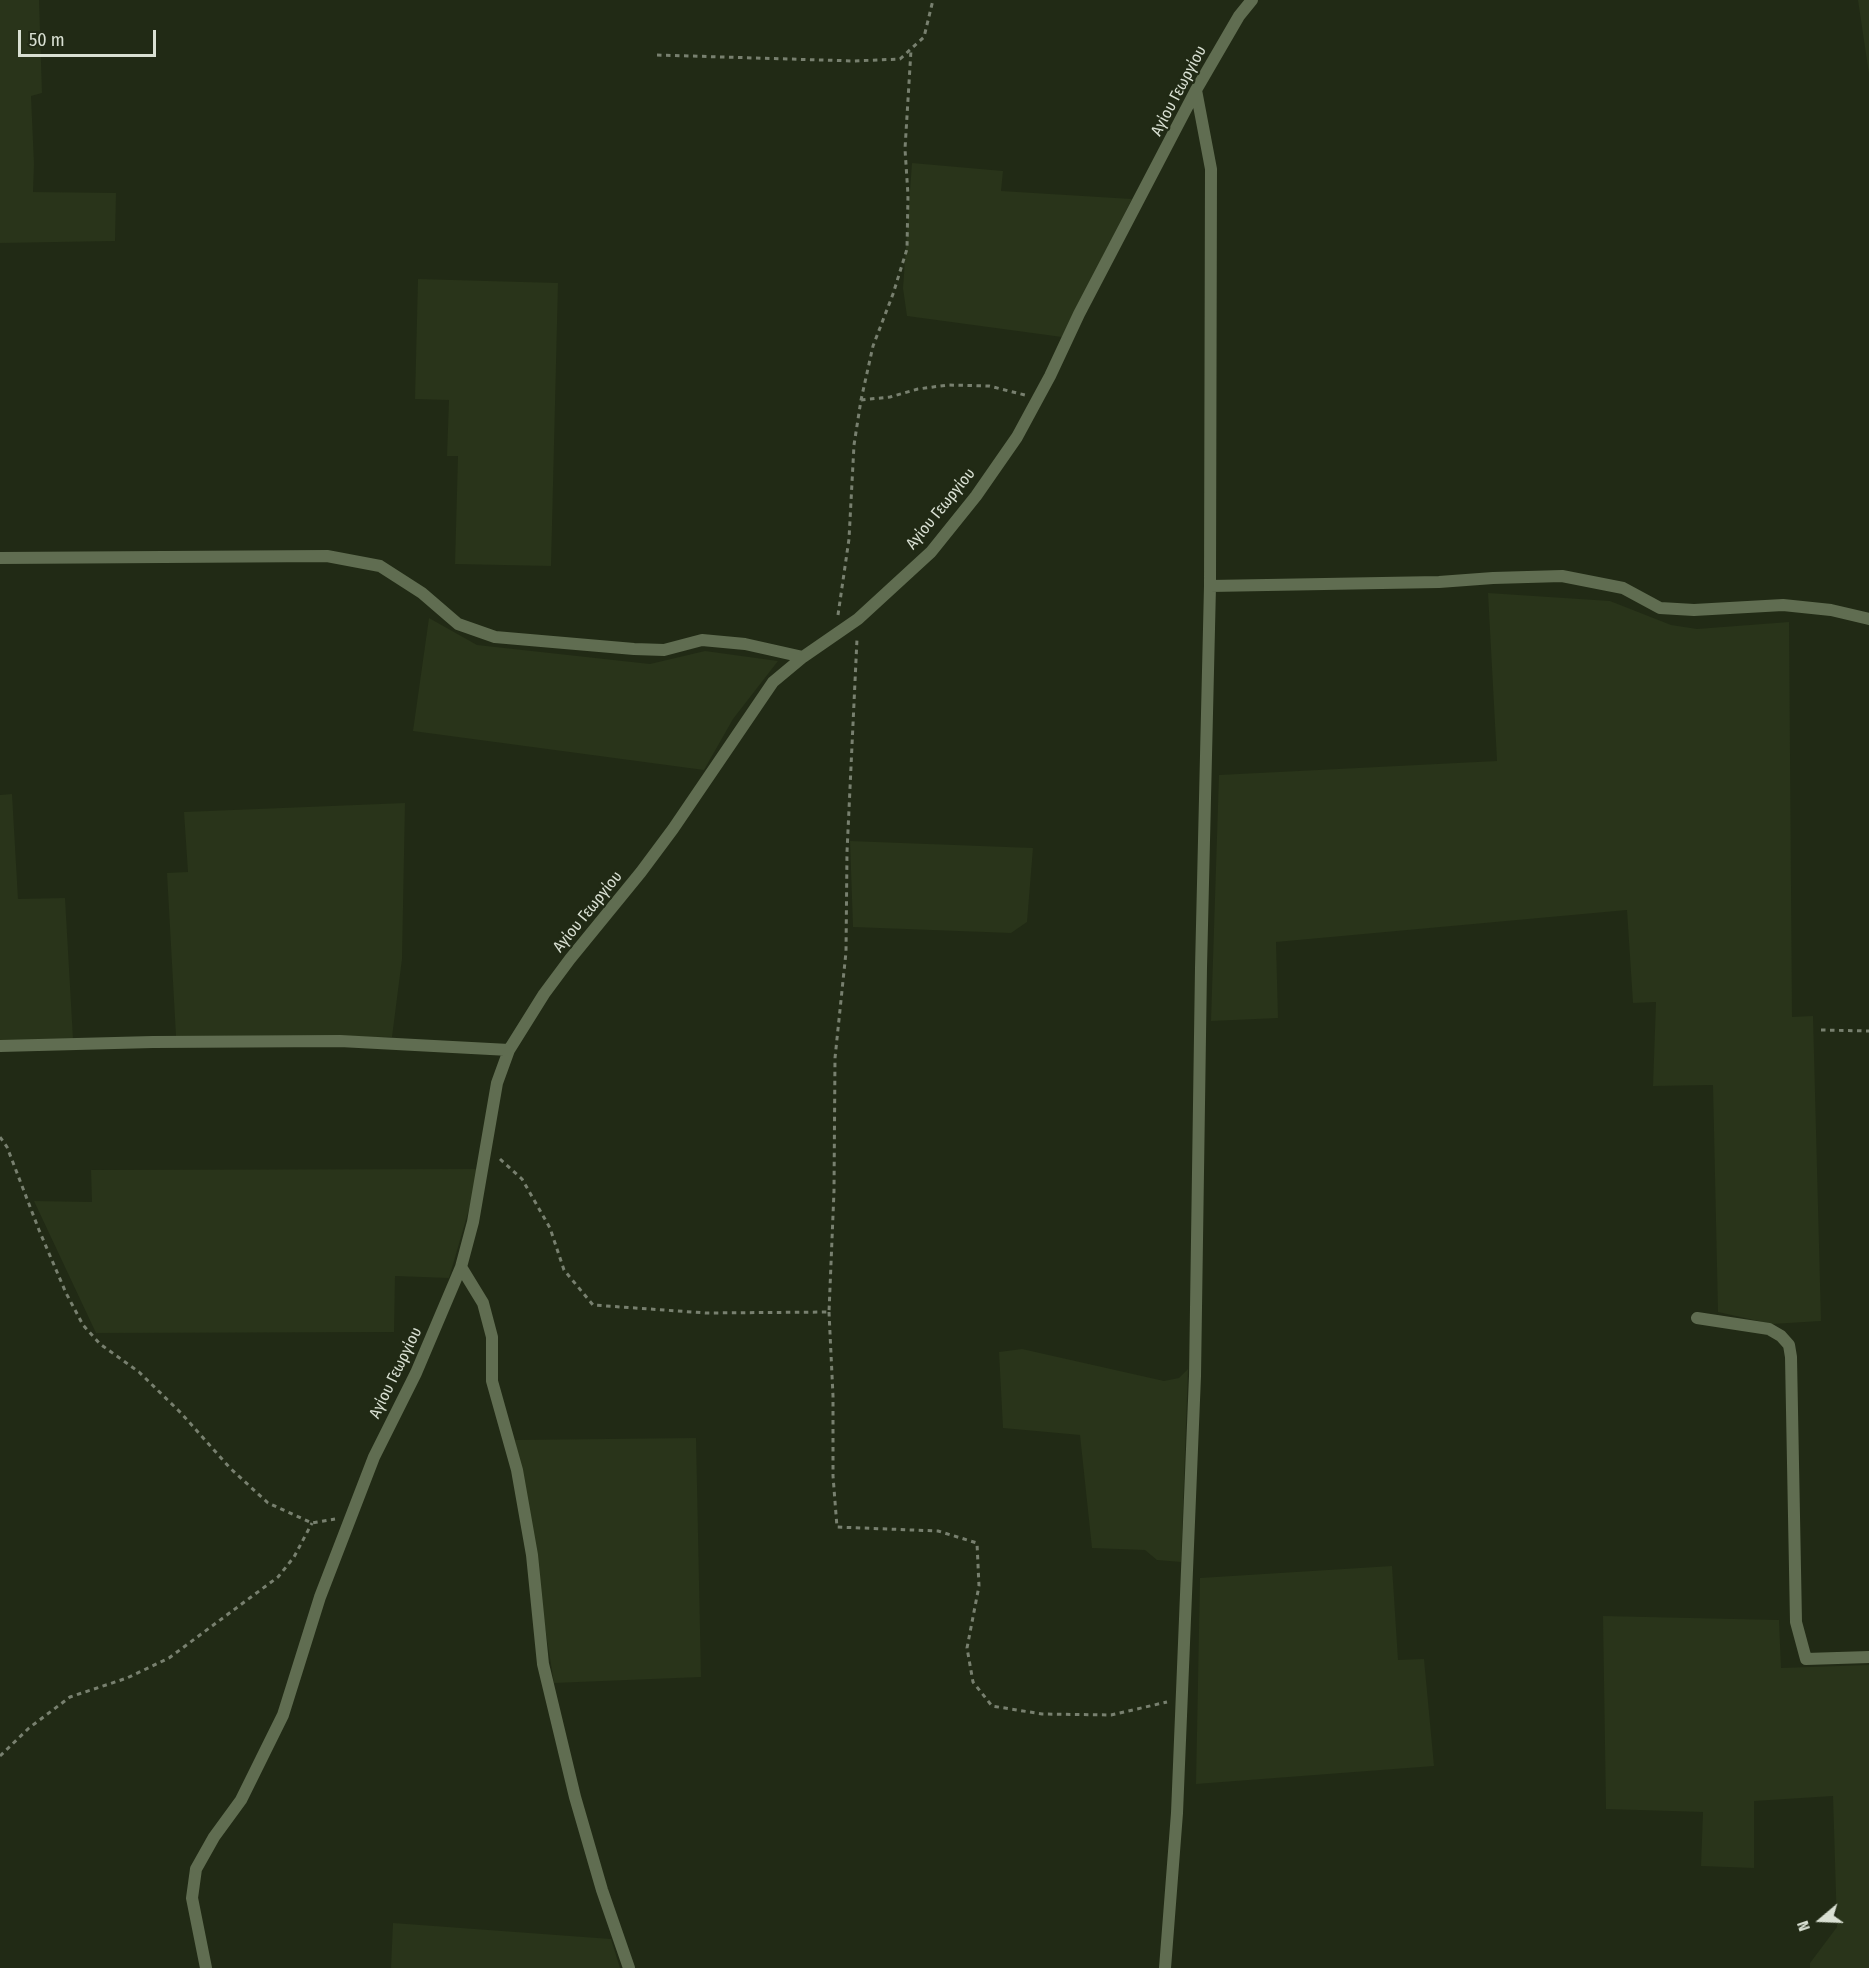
<!DOCTYPE html>
<html>
<head>
<meta charset="utf-8">
<style>
	body { margin:0 }
	#map { position:relative; width:1869px; height:1968px; overflow:hidden; background:#212a15; font-family:"Fira Sans Condensed",sans-serif }
	canvas { display:block }
	.north { position:absolute; left:1791px; top:1890px; width:60px; height:60px; -webkit-text-stroke:4px #212a15; paint-order:stroke; rotate:251deg; font-size:16px; font-weight:700; line-height:24px; text-align:center; color:#d9e0d3 }
	.north::after { content:''; display:block; margin:auto; width:21px; height:27px; background:#d9e0d3; clip-path:polygon(50% 0,100% 100%,50% 72%,0 100%) }
	.scale { position:absolute; left:18px; top:30px; width:138px; height:27px; box-sizing:border-box; border:3px solid #d9e0d3; border-top:0; padding-left:8px; font-size:18px; line-height:21px; white-space:nowrap; color:#d9e0d3; -webkit-text-stroke:4px #212a15; paint-order:stroke }
</style>
</head>
<body>
<div id="map">
<canvas width="1869" height="1968"></canvas>
<div class="north">N</div>
<div class="scale">50 m</div>
</div>
<script>
const c = document.querySelector('canvas').getContext('2d');
c.lineJoin = 'round';
function paint(path, color) {
  c.fillStyle = color;
  c.fill(path, 'evenodd');
}
function poly(rows) {
  const path = new Path2D();
  for (const r of rows) {
    path.moveTo(r[0], r[1]);
    for (let i = 2; i < r.length; i += 2) path.lineTo(r[i], r[i + 1]);
  }
  return path;
}
function stroke(path, color, width, dash) {
  c.strokeStyle = color;
  c.lineWidth = width;
  c.lineCap = dash ? 'butt' : 'round';
  c.setLineDash(dash || []);
  c.stroke(path);
}
function label(font, color, halo, rows, align = 'center') {
  c.font = font + ' "Fira Sans Condensed",sans-serif';
  c.lineWidth = 4.5;
  c.setLineDash([]);
  c.textBaseline = 'middle';
  c.strokeStyle = halo;
  c.fillStyle = color;
  for (const [text, x, y, turn = 0] of rows) {
    c.save();
    c.translate(x, y);
    c.rotate((+turn || 0) * Math.PI / 180);
    c.textAlign = isNaN(turn) ? turn : align;
    if (halo) c.strokeText(text, 0, 0);
    c.fillText(text, 0, 0);
    c.restore();
  }
}
paint(poly([
	[0,0,39,0,42,93,31,96,34,164,33,192,116,193,115,241,0,243],
	[1858,0,1869,0,1869,74],
	[912,163,1003,171,1001,191,1132,199,1062,337,907,316,903,288],
	[418,279,558,283,551,566,455,564,458,456,447,456,449,400,415,399],
	[1488,593,1610,601,1671,625,1697,629,1789,622,1792,1017,1813,1016,1821,1321,1772,1324,1718,1312,1713,1085,1653,1086,1656,1002,1633,1003,1627,910,1276,942,1278,1018,1211,1021,1219,775,1497,761],
	[429,618,477,645,650,664,705,651,778,661,733,719,704,770,413,731],
	[12,794,18,899,65,898,73,1039,0,1041,0,795],
	[405,803,402,959,392,1037,176,1036,167,873,188,872,184,812],
	[850,841,1033,848,1027,922,1011,933,853,927],
	[478,1169,472,1199,449,1278,395,1276,394,1332,96,1333,34,1201,92,1202,91,1170],
	[1022,1349,1164,1381,1179,1378,1188,1369,1181,1562,1157,1560,1145,1550,1092,1548,1080,1435,1003,1428,999,1352],
	[696,1438,701,1677,554,1683,515,1440],
	[1392,1566,1398,1660,1424,1659,1434,1766,1196,1784,1200,1578],
	[1603,1616,1779,1620,1781,1668,1869,1665,1869,1968,1810,1968,1810,1963,1837,1927,1833,1796,1754,1801,1754,1868,1701,1866,1703,1812,1606,1809],
	[393,1923,611,1939,620,1968,391,1968]
]), '#29341a');
stroke(poly([
	[657,55,854,61,900,59,924,37,933,0],
	[861,400,890,397,918,389,948,385,989,386,1025,395],
	[838,615,849,539,854,445,861,400,873,346,893,294,907,249,908,195,905,149,911,50],
	[1821,1030,1869,1031],
	[0,1137,7,1147,39,1230,66,1293,83,1325,100,1344,139,1372,181,1413,230,1468,268,1503,312,1523,335,1519],
	[500,1159,522,1179,550,1228,564,1270,593,1305,706,1313,829,1312,834,1191,835,1058,846,952,847,852,857,639],
	[829,1312,833,1396,833,1476,837,1527,938,1531,977,1543,979,1586,967,1648,973,1682,992,1706,1042,1714,1111,1715,1167,1702],
	[0,1756,29,1728,70,1697,127,1678,169,1658,278,1577,294,1557,312,1523]
]), '#78806f', 3, [4.5, 4.5]);
stroke(poly([
	[0,558,327,556,380,566,422,593,458,624,495,637,634,649,664,650,702,640,745,644,803,657],
	[1210,586,1439,582,1493,578,1562,576,1623,588,1660,608,1694,610,1783,605,1831,610,1869,619],
	[0,1046,153,1042,340,1041,509,1050],
	[461,1267,483,1303,492,1337,492,1381,517,1470,532,1555,543,1664,575,1797,602,1890,629,1968],
	[1697,1318,1769,1329,1781,1336,1789,1345,1791,1357,1796,1622,1806,1659,1869,1657],
	[206,1968,192,1898,196,1869,214,1837,241,1800,283,1715,320,1597,374,1457,416,1373,461,1267,473,1222,497,1083,509,1050,544,994,570,959,641,872,673,829,773,682,803,657,858,619,931,552,976,496,1017,437,1050,376,1079,314,1196,90,1239,16,1252,0],
	[1165,1968,1177,1813,1195,1376,1201,968,1210,586,1211,169,1196,90]
]), '#606d51', 12);
label('16px', '#d9e0d3', '#212a15', [
	["Αγίου Γεωργίου",1179,91,-62],
	["Αγίου Γεωργίου",941,509,-51],
	["Αγίου Γεωργίου",588,912,-51],
	["Αγίου Γεωργίου",396,1373,-64]
]);
</script>
</body>
</html>
